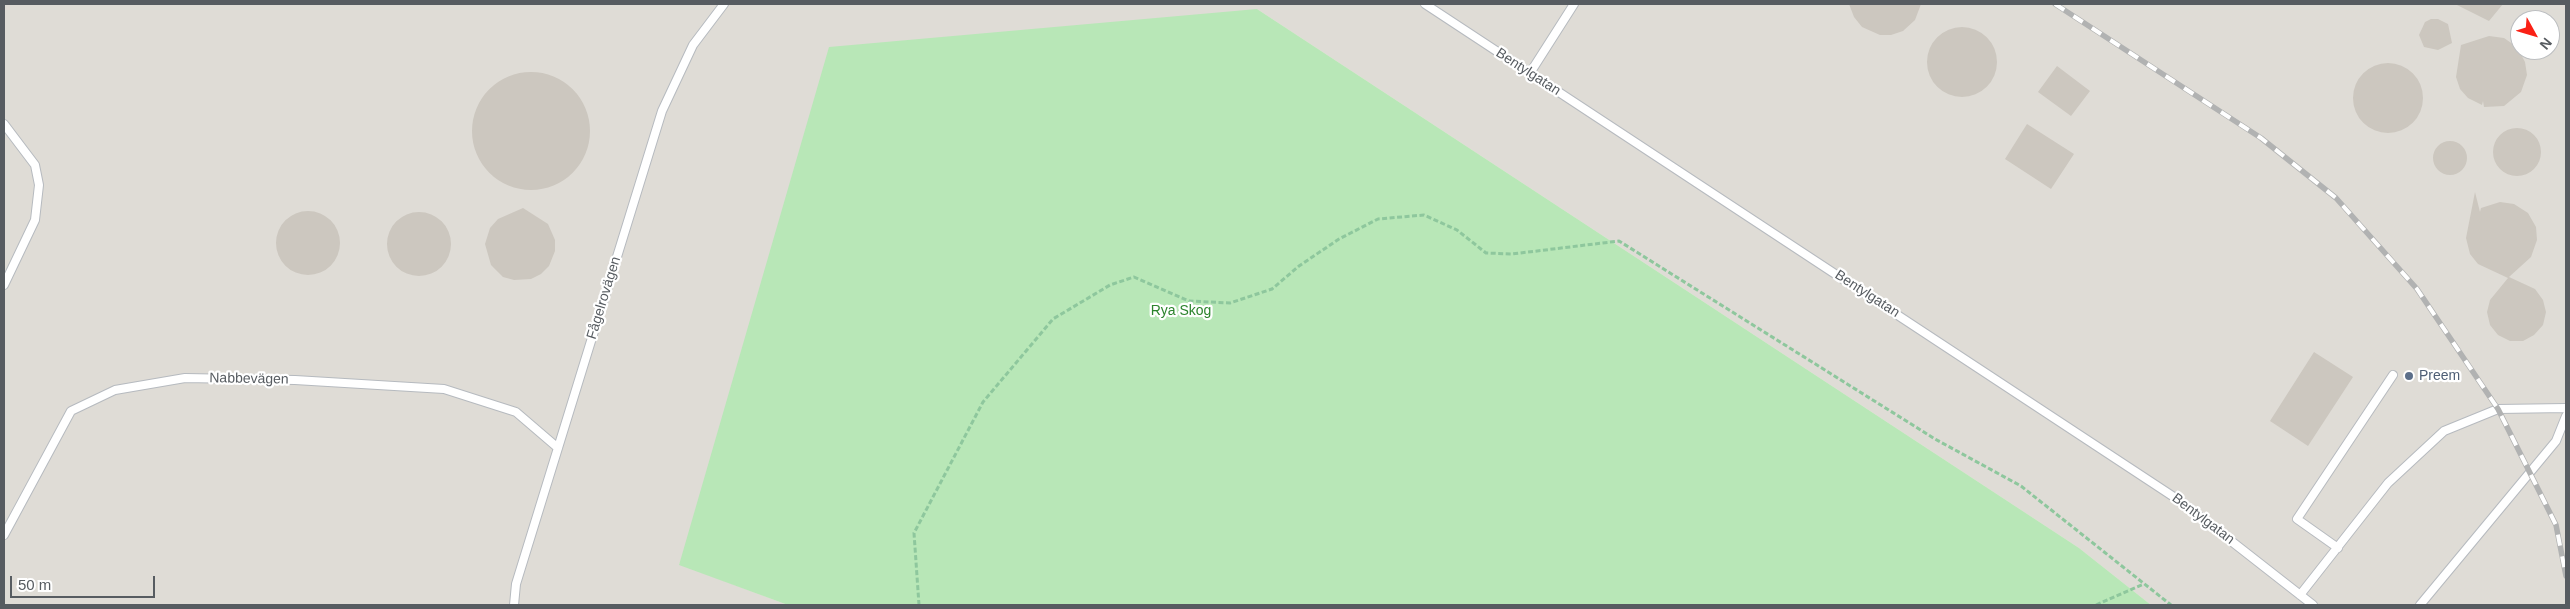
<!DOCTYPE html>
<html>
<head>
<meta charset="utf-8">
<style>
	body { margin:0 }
	#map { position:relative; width:2570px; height:609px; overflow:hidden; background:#ece9de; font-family:Arial,sans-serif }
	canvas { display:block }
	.frame { position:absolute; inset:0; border:5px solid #575c61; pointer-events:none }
	.north { position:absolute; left:2510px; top:10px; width:50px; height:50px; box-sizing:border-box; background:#fff; border:1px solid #bcbec0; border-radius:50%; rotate:129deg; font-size:14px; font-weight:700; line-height:20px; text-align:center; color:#575c61 }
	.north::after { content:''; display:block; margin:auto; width:18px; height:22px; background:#fa2116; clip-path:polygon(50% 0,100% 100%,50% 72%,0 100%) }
	.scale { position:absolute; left:10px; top:576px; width:145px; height:22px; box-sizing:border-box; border:2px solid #575c61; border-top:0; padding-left:6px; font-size:15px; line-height:18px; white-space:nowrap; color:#575c61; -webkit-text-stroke:4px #fff; paint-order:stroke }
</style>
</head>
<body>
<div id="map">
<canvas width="2570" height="609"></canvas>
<div class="frame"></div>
<div class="north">N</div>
<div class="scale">50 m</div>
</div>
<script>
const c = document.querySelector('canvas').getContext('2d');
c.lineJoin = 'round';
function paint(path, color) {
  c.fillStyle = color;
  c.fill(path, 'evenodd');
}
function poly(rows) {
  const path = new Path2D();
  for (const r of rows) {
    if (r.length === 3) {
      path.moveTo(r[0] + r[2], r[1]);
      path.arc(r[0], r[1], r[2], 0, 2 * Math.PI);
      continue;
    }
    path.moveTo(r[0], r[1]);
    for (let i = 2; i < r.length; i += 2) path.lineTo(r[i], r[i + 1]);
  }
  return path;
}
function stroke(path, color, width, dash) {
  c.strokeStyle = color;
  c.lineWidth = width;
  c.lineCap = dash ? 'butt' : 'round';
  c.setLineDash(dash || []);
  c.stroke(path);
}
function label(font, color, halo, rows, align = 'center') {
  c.font = font + ' Arial,sans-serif';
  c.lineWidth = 4.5;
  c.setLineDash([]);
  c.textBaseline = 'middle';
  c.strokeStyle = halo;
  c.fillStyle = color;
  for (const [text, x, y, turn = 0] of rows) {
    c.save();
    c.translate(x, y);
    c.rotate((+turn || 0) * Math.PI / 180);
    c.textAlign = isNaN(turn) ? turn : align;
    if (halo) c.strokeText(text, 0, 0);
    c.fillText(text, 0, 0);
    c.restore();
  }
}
paint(poly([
	[4,4,2566,4,2566,605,2151,605,2079,548,1257,9,679,564,788,605,4,605],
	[2520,20,2550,20,2550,50,2520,50]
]), '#dfdcd6');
paint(poly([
	[1257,9,2079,548,2151,605,788,605,679,565,829,47]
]), '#b8e7b7');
paint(poly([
	[1849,4,1921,4,1915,20,1903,31,1891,35,1880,35,1862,27,1854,17],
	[2455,4,2503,4,2489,21],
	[2431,19,2438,19,2448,24,2452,43,2438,50,2424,47,2419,35,2425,22],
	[1962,62,35],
	[2489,36,2504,38,2517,47,2525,62,2527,75,2521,92,2504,106,2484,107,2483,101,2482,105,2468,98,2460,89,2456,77,2461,45],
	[2388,98,35],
	[2057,66,2090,91,2071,116,2038,92],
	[531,131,59],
	[2027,124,2074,154,2051,189,2005,159],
	[2517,152,24],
	[2450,158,17],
	[2475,192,2480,212,2481,208,2500,202,2514,204,2528,213,2536,227,2537,240,2531,257,2509,277,2535,289,2543,300,2546,312,2543,325,2534,335,2523,341,2510,341,2498,335,2490,325,2487,312,2490,300,2508,278,2478,264,2470,254,2466,238],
	[523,208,548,224,555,240,555,251,549,266,541,274,531,279,514,280,503,277,491,265,485,244,490,228,498,219],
	[308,243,32],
	[419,244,32],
	[2314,352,2353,377,2308,446,2270,421]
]), '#ccc7bf');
const lane = poly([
	[1425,4,2180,501,2313,605],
	[1530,73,1574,4],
	[4,124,35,165,39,185,35,220,4,285],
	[4,535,71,411,115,390,185,378,295,380,444,389,516,412,558,448],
	[2338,548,2297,519,2393,375],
	[2300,595,2388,483,2444,431,2498,409,2566,408],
	[514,605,516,584,662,111,693,45,724,4],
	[2420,605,2556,441,2566,416]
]);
stroke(lane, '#b6babf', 10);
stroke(poly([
	[919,605,914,533,983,402,1053,319,1110,285,1134,277,1189,301,1230,303,1272,289,1299,266,1339,239,1378,219,1424,215,1457,230,1486,253,1512,254,1619,241,1935,439,2021,486,2171,605],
	[2096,605,2144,584]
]), '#8ec79d', 3, [5, 2.5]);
stroke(lane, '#fff', 8);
const rail = poly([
	[2055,4,2261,138,2336,198,2417,289,2498,409,2556,525,2566,576]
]);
stroke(rail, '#b1b2b2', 5.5);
stroke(rail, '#fff', 4, [11]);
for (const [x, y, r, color] of [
	[2409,376,5,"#5c6f8a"]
]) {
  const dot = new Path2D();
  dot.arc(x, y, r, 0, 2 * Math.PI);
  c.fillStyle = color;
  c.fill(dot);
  stroke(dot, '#fff', 2);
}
label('14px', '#575c61', '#fff', [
	["Bentylgatan",1528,72,33],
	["Bentylgatan",1867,294,33],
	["Fågelrovägen",604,298,-73],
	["Nabbevägen",249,379,1],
	["Bentylgatan",2203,519,37]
]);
label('14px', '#2c842d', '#fff', [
	["Rya Skog",1181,311]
]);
label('14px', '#4e5e75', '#fff', [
	["Preem",2419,376]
], 'left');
</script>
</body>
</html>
